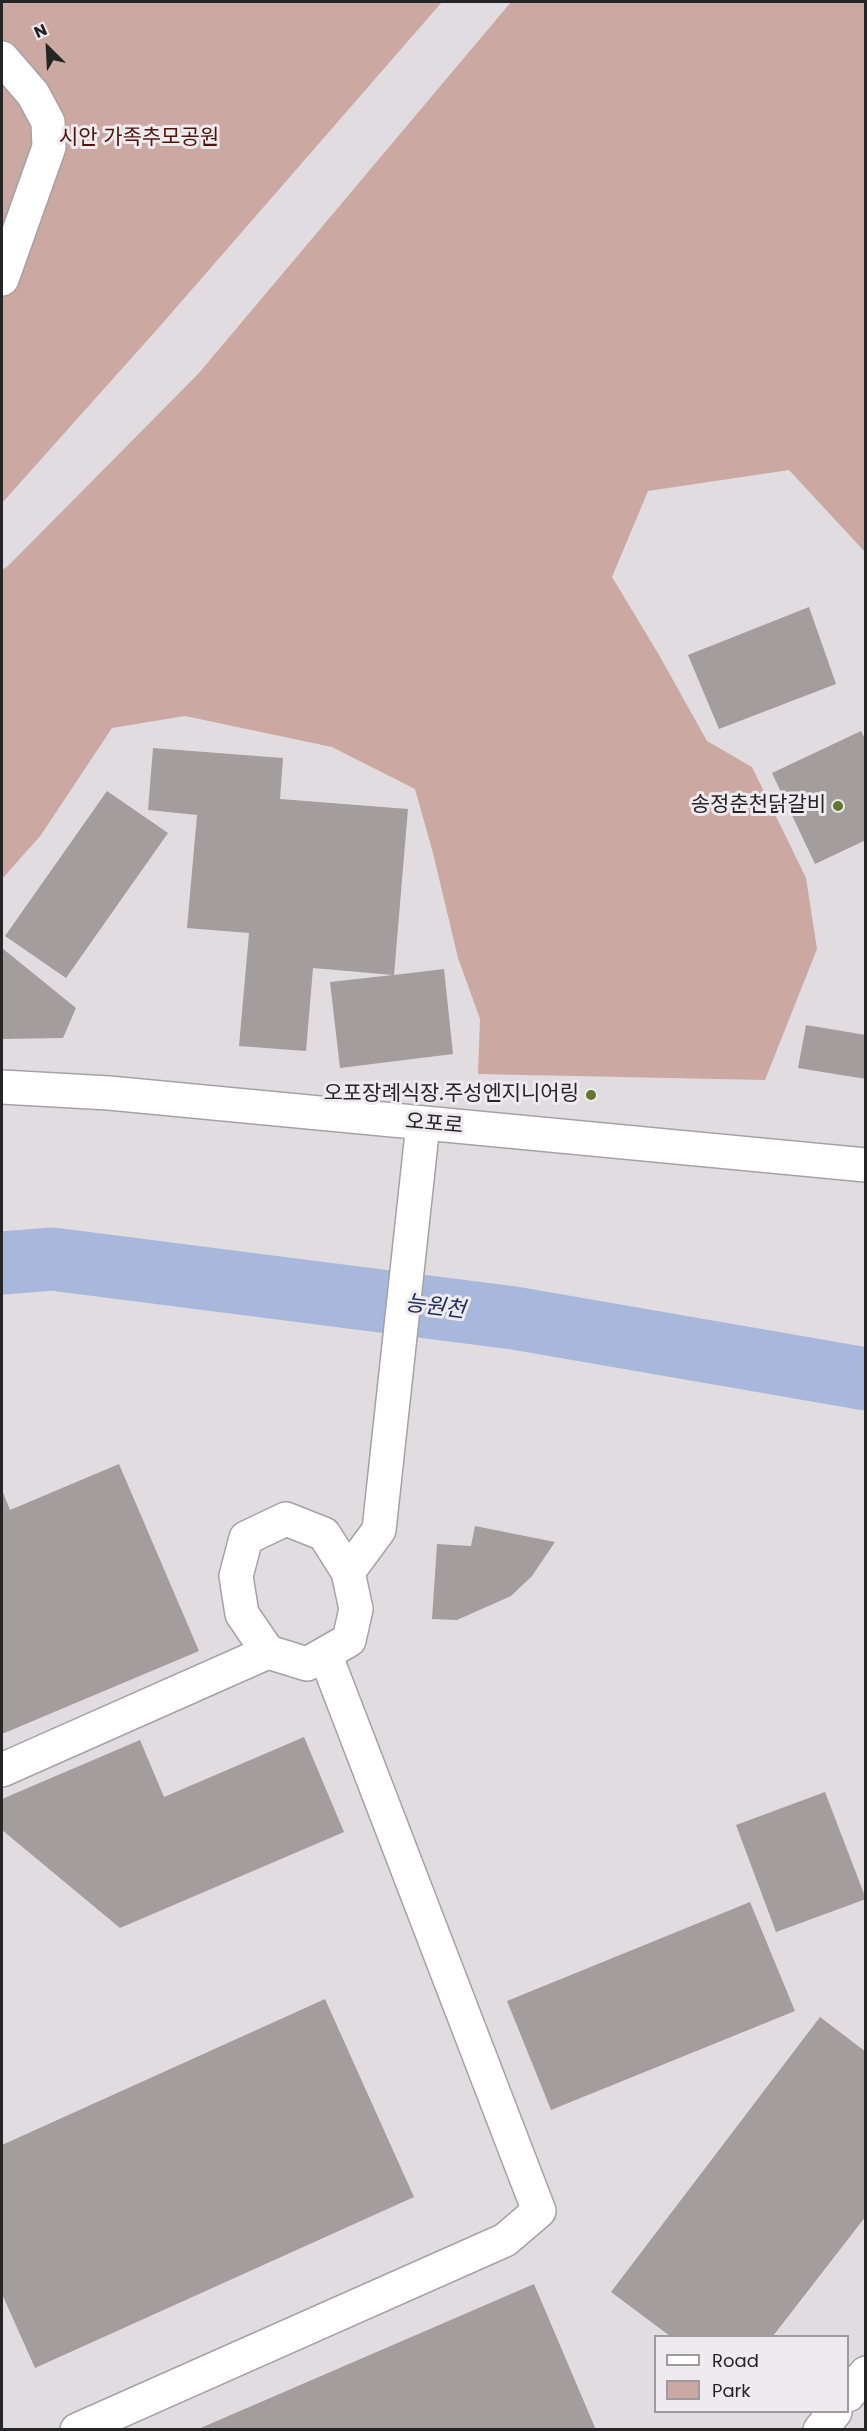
<!DOCTYPE html>
<html>
<head>
<meta charset="utf-8">
<style>
	body { margin:0 }
	#map { position:relative; width:867px; height:2431px; overflow:hidden; background:#e1dce0; font-family:Poppins,sans-serif }
	canvas { display:block }
	.frame { position:absolute; inset:0; border:3px solid #262526; pointer-events:none }
	.legend { position:absolute; left:654px; top:2335px; width:195px; height:78px; box-sizing:border-box; background:#eeeaee; border:2px solid #9e9b9e; margin:0; padding:8px 10px; list-style:none; font-size:18px; color:#262526 }
	.legend li { display:flex; align-items:center; gap:12px; height:30px }
	.legend b { width:30px; border:2px solid #9e9b9e }
	.north { position:absolute; left:18px; top:18px; width:60px; height:60px; -webkit-text-stroke:4px #eeeaee; paint-order:stroke; rotate:336deg; font-size:16px; font-weight:700; line-height:24px; text-align:center; color:#262526 }
	.north::after { content:''; display:block; margin:auto; width:21px; height:27px; background:#262526; clip-path:polygon(50% 0,100% 100%,50% 72%,0 100%) }
</style>
</head>
<body>
<div id="map">
<canvas width="867" height="2431"></canvas>
<div class="frame"></div>
<ul class="legend">
<li><b style="height:8px;background:#fff"></b>Road</li>
<li><b style="height:16px;background:#cba8a1"></b>Park</li>
</ul>
<div class="north">N</div>
</div>
<script>
const c = document.querySelector('canvas').getContext('2d');
c.lineJoin = 'round';
function paint(path, color) {
  c.fillStyle = color;
  c.fill(path, 'evenodd');
}
function poly(rows) {
  const path = new Path2D();
  for (const r of rows) {
    path.moveTo(r[0], r[1]);
    for (let i = 2; i < r.length; i += 2) path.lineTo(r[i], r[i + 1]);
  }
  return path;
}
function stroke(path, color, width, dash) {
  c.strokeStyle = color;
  c.lineWidth = width;
  c.lineCap = dash ? 'butt' : 'round';
  c.setLineDash(dash || []);
  c.stroke(path);
}
function label(font, color, halo, rows, align = 'center') {
  c.font = font + ' Poppins,"Noto Sans KR",sans-serif';
  c.lineWidth = 6;
  c.setLineDash([]);
  c.textBaseline = 'middle';
  c.strokeStyle = halo;
  c.fillStyle = color;
  for (const [text, x, y, turn = 0] of rows) {
    c.save();
    c.translate(x, y);
    c.rotate((+turn || 0) * Math.PI / 180);
    c.textAlign = isNaN(turn) ? turn : align;
    if (halo) c.strokeText(text, 0, 0);
    c.fillText(text, 0, 0);
    c.restore();
  }
}
paint(poly([
	[2,2,442,2,161,325,2,503],
	[511,2,865,2,865,552,789,470,648,491,612,577,659,655,707,741,752,767,806,878,817,949,765,1080,478,1074,480,1019,458,958,433,853,415,789,332,747,185,716,112,728,41,835,2,879,2,570,8,566,199,373]
]), '#cba8a1');
stroke(poly([
	[2,1263,52,1259,514,1318,866,1379]
]), '#a8b7dc', 63);
paint(poly([
	[809,607,836,684,719,729,688,655],
	[861,731,866,741,866,840,815,864,772,773],
	[153,748,283,758,280,799,408,809,394,975,444,969,453,1054,340,1068,330,982,393,975,313,968,306,1051,239,1046,249,933,187,928,197,815,148,810],
	[107,791,168,833,66,978,5,936],
	[2,948,76,1008,63,1038,2,1039],
	[806,1025,866,1035,866,1079,798,1068],
	[119,1464,199,1651,2,1734,2,1490,10,1510],
	[475,1526,555,1542,532,1576,511,1596,457,1620,432,1619,437,1544,471,1546],
	[304,1737,344,1832,120,1928,2,1830,2,1799,140,1740,164,1797],
	[825,1792,866,1899,776,1932,736,1825],
	[750,1902,795,2011,551,2110,507,2001],
	[325,1999,414,2197,35,2368,2,2294,2,2145],
	[820,2017,866,2052,866,2216,773,2336,670,2336,611,2292],
	[534,2284,596,2430,196,2430]
]), '#a39d9e');
const minor = poly([
	[2,58,33,94,48,122,49,147,2,279],
	[2,1087,109,1093,866,1165],
	[286,1519,324,1534,348,1572,356,1609,349,1640,307,1664,268,1652,242,1614,236,1576,246,1538,286,1519],
	[348,1572,379,1530,423,1124],
	[2,1770,268,1652],
	[848,2395,866,2373],
	[77,2430,505,2240,539,2211,325,1654],
	[820,2430,835,2412]
]);
stroke(minor, '#a6a1a5', 36);
stroke(minor, '#fff', 33);
for (const [x, y, r, color] of [
	[838,806,6,"#5f782b"],
	[591,1095,6,"#5f782b"]
]) {
  const dot = new Path2D();
  dot.arc(x, y, r, 0, 2 * Math.PI);
  c.fillStyle = color;
  c.fill(dot);
  stroke(dot, '#eeeaee', 2);
}
label('21px', '#4d150c', '#eeeaee', [
	["시안 가족추모공원",139,139]
]);
label('21px', '#262526', '#eeeaee', [
	["송정춘천닭갈비",826,806],
	["오포장례식장.주성엔지니어링",579,1095]
], 'right');
label('21px', '#262526', '#eeeaee', [
	["오포로",434,1125,5]
]);
label('italic 22px', '#1e2c5b', '#eeeaee', [
	["능원천",435,1308,7]
]);
</script>
</body>
</html>
